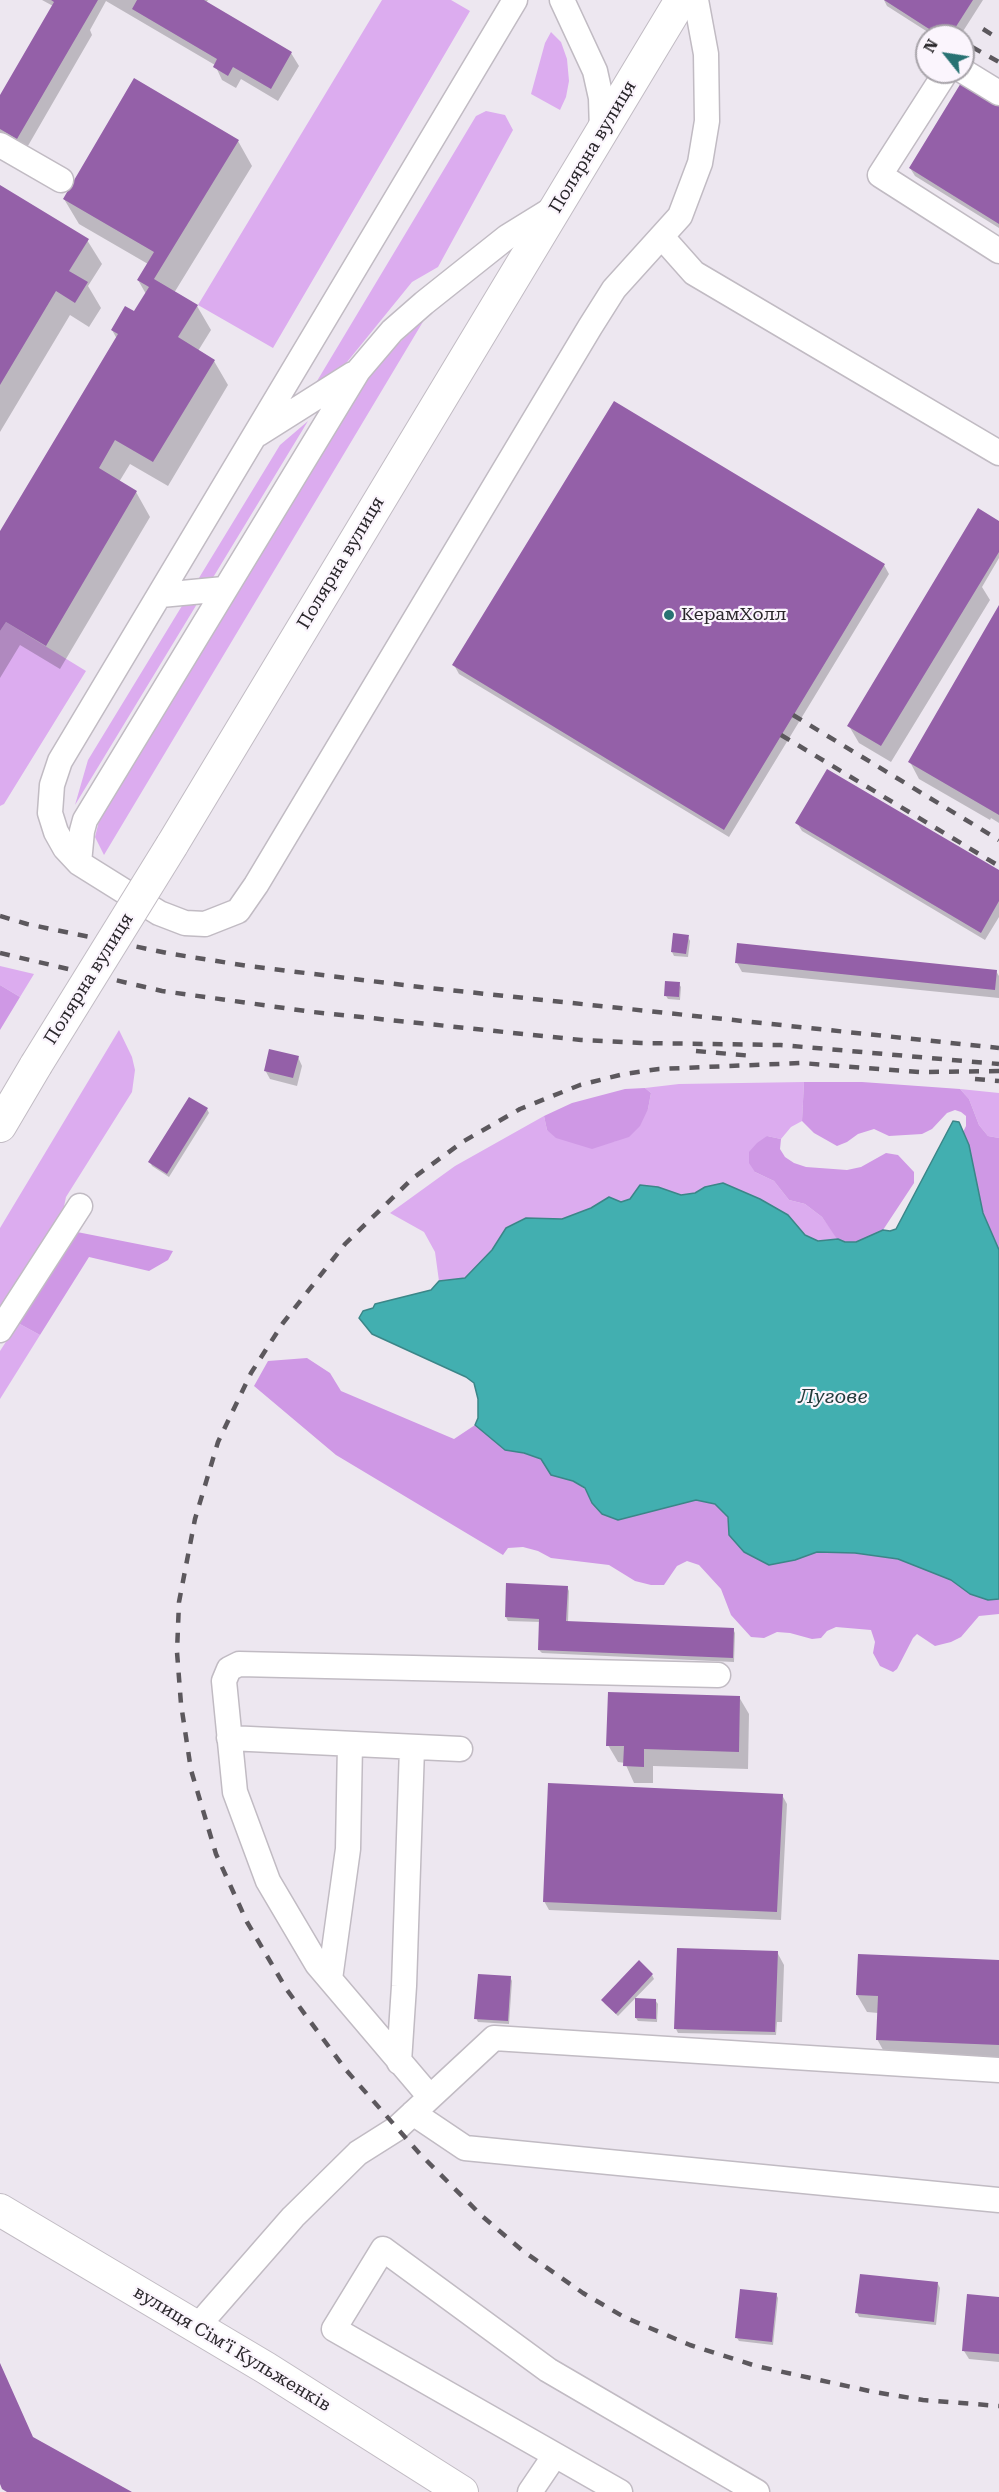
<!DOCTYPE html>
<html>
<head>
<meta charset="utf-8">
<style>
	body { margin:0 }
	#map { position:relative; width:999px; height:2492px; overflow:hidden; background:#ede7f0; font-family:"Roboto Serif",serif }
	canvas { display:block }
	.north { position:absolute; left:915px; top:24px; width:60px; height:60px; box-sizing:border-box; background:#fbf5fd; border:2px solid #a7a3a9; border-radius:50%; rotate:300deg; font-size:16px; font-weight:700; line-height:24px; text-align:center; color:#2a272b }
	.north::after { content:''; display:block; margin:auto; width:21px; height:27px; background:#287273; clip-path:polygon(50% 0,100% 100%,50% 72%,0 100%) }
</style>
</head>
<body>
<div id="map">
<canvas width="999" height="2492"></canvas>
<div class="north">N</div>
</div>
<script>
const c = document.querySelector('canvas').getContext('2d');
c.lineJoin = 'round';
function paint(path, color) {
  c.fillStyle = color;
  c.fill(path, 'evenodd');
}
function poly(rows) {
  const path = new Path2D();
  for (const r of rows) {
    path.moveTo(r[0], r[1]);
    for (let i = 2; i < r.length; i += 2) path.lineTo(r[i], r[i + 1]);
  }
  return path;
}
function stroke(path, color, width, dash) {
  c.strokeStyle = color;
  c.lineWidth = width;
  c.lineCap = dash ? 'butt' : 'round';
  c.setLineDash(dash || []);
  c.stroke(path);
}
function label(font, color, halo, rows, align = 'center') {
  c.font = font + ' "Roboto Serif",serif';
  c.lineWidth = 4.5;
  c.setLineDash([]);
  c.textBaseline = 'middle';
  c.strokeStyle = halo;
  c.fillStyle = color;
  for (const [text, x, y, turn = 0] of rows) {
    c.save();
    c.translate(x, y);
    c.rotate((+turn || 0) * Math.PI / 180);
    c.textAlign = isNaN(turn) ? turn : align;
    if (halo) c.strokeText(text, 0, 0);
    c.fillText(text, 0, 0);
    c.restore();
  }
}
paint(poly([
	[382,0,451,0,470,11,273,348,198,305],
	[551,32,561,42,567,59,569,81,566,97,560,110,531,94,545,43],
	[486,111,505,115,513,130,438,267,412,282,330,383,311,391,476,116],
	[424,320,104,855,95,837,100,817,365,379,390,351],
	[308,421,75,805,88,760,280,445],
	[6,622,86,671,4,804,0,806,0,631],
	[0,966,34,974,20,997,0,985],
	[119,1030,132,1057,135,1070,132,1092,66,1197,62,1216,0,1321,0,1228],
	[804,1082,802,1121,791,1127,781,1139,767,1136,755,1172,774,1181,789,1200,805,1204,822,1217,838,1239,818,1241,805,1235,788,1215,760,1199,705,1187,695,1193,681,1195,658,1187,637,1192,630,1199,621,1202,609,1198,591,1208,562,1219,525,1218,506,1228,493,1250,465,1278,439,1281,435,1252,424,1232,390,1213,455,1166,544,1116,547,1130,592,1148,603,1143,616,1141,648,1109,651,1093,645,1088,679,1084],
	[960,1089,999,1093,999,1138,988,1136,979,1125,969,1099],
	[18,1323,40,1335,0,1399,0,1351]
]), '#dcacef');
paint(poly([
	[0,985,20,997,0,1030],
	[804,1082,862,1082,960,1089,969,1099,979,1125,988,1136,999,1138,999,1250,983,1213,969,1146,963,1132,966,1126,966,1116,961,1112,955,1110,947,1113,932,1129,922,1134,889,1136,874,1129,858,1134,847,1142,837,1146,814,1133,802,1121],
	[645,1088,651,1093,648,1109,640,1126,629,1137,592,1149,556,1138,547,1130,544,1116,572,1103,625,1089],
	[767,1136,781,1139,780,1149,785,1157,794,1163,806,1167,847,1170,861,1167,886,1153,898,1155,914,1172,914,1183,883,1230,856,1242,845,1242,837,1239,822,1217,805,1204,789,1200,774,1181,755,1172,749,1163,749,1152,757,1143],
	[77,1232,173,1251,168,1260,149,1271,89,1257,40,1335,18,1323],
	[307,1358,330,1373,341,1391,454,1439,475,1425,505,1450,524,1453,541,1459,551,1475,573,1481,585,1489,592,1503,602,1514,618,1520,696,1500,715,1504,728,1517,729,1535,769,1565,795,1560,817,1552,855,1553,898,1559,951,1580,970,1594,988,1600,999,1599,999,1614,979,1616,961,1637,951,1642,935,1646,917,1634,913,1638,897,1669,893,1672,880,1666,873,1653,875,1642,871,1630,836,1627,827,1631,821,1638,812,1639,790,1633,777,1632,764,1638,751,1637,731,1615,721,1589,699,1565,687,1561,677,1566,664,1585,651,1585,635,1581,609,1565,551,1558,538,1551,523,1547,508,1548,503,1555,336,1455,254,1386,268,1361]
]), '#cf98e5');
const water = poly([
	[953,1121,959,1122,969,1145,983,1213,999,1250,999,1599,988,1600,970,1594,951,1580,898,1559,855,1553,817,1552,795,1560,769,1565,744,1552,729,1535,728,1517,715,1504,696,1500,618,1520,602,1514,592,1503,585,1488,573,1481,551,1475,541,1459,524,1453,505,1450,475,1425,478,1418,478,1399,474,1383,466,1377,372,1334,359,1318,363,1311,373,1308,375,1304,431,1290,439,1281,465,1278,492,1250,506,1228,526,1218,562,1219,591,1208,609,1197,621,1202,630,1199,640,1185,658,1187,681,1195,695,1193,705,1187,723,1183,760,1199,788,1215,805,1235,818,1241,838,1239,845,1242,856,1242,883,1230,890,1231,896,1229,953,1121]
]);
paint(water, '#42afb0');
stroke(water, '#3b8688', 1.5);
paint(poly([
	[42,0,208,0,206,3,291,53,299,66,278,101,241,79,236,88,222,80,215,65,106,1,90,30,92,35,25,151,0,137,0,98,53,6],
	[884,0,983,0,960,36,934,36,887,6],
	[999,101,999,228,915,176,910,168],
	[238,141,252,166,174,293,197,306,211,330,198,351,214,361,228,385,168,486,130,464,119,482,136,492,150,517,60,669,20,645,0,678,0,534,117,339,112,330,135,314,146,294,138,280,148,264,79,224,64,199],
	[0,187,87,240,102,264,88,286,101,308,89,327,70,315,0,432],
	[614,403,884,565,889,574,729,837,459,674,454,665],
	[999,522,999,558,982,587,990,600,891,762,859,743,849,726],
	[999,608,999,823,991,818,990,820,919,779,910,762],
	[797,823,999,872,999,917,985,940,802,831],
	[688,937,690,941,688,957,674,956,672,952],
	[737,963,996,971,999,976,999,998,742,972],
	[679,984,681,987,680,1000,668,999,666,996],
	[298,1057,302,1066,297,1086,270,1079,265,1070],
	[207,1109,209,1113,169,1177,152,1166,150,1162],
	[508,1585,567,1587,569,1591,568,1622,733,1629,735,1633,734,1662,542,1653,539,1650,541,1622,508,1621,506,1617],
	[739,1697,749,1714,748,1769,653,1766,653,1783,634,1783,625,1763,618,1762,608,1745],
	[782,1795,787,1804,781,1920,549,1910,544,1901],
	[777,1952,784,1965,782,2022,777,2022,776,2035,678,2033,676,2029],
	[859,1956,999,1961,999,2061,887,2057,877,2039,878,2013,867,2012,857,1995],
	[652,1975,654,1979,618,2016,605,2004,603,2001],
	[510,1977,512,1981,509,2024,478,2022,476,2018],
	[655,2000,658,2004,657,2022,638,2021,636,2018],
	[938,2284,940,2288,936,2325,859,2317,857,2313],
	[776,2294,778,2298,773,2345,739,2341,737,2338],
	[999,2298,999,2362,969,2359,964,2351]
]), '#0003');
paint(poly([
	[51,0,98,0,17,139,0,129,0,95,54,2],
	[137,0,204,0,292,52,271,89,233,67,228,76,213,67,217,59,132,9],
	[884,0,973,0,950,36,940,36],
	[134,78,239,140,154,279,198,305,178,337,215,360,153,462,115,440,99,468,137,491,46,646,6,622,0,631,0,531,118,334,111,330,125,306,134,311,149,287,137,280,154,252,63,199],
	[964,78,999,99,999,224,909,168],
	[0,185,89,239,69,271,88,282,75,303,56,291,0,385],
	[614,401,885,564,724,830,452,665],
	[978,508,999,521,999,552,881,746,847,726],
	[999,605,999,815,908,762],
	[827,769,999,870,999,901,981,933,795,823],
	[673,933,689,935,686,954,671,952],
	[737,943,997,970,995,990,735,963],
	[665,981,680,982,679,997,664,996],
	[269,1049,299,1056,293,1078,264,1071],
	[189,1097,208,1108,167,1174,148,1162],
	[506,1583,568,1586,566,1621,734,1628,733,1658,538,1650,539,1619,505,1617],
	[608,1692,740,1696,739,1752,644,1749,644,1767,623,1766,624,1746,606,1746],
	[548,1783,783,1794,777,1912,543,1902],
	[677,1948,778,1951,775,2032,674,2029],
	[858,1954,999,1960,999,2045,876,2040,878,1996,856,1995],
	[639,1960,653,1974,616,2014,601,2000],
	[478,1974,511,1976,508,2021,474,2019],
	[635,1998,656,1999,656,2019,635,2018],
	[860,2274,938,2282,934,2322,855,2313],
	[740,2289,777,2293,772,2342,735,2338],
	[967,2294,999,2297,999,2354,962,2351],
	[0,2363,33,2437,132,2492,7,2492,2,2489,0,2484]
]), '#9460a8');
const minor = poly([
	[515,0,60,761,52,785,50,813,56,832,65,848,79,863,159,913,185,923,205,924,238,911,256,885,590,327,614,289,680,216,700,163,707,121,706,54,696,0],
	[562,0,595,71,601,98,602,131],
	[963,71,999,93],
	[946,72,880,175,999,251],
	[0,145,61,180],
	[662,237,694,273,999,453],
	[258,434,353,374],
	[161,595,224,589],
	[79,863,82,831,85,820,358,371,392,331,424,303,507,237,554,208],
	[0,1330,80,1206],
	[229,1738,460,1749],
	[330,1979,348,1849,350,1744],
	[399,2062,404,1986,412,1748],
	[430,2097,317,1964,268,1881,235,1792,224,1681,229,1669,239,1664,718,1675],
	[413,2113,465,2148,999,2200],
	[196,2328,293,2217,358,2153,396,2129,494,2038,999,2070],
	[530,2492,555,2455],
	[620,2492,334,2329,383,2249,548,2370,757,2492]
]);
const major = poly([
	[172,845,681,0],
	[0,1126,36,1065],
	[0,2210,266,2368,462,2492]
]);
stroke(minor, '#c1bbc3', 27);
stroke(major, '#c1bbc3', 34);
stroke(minor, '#fff', 24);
stroke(major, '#fff', 32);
stroke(poly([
	[983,29,999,39],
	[972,47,999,62],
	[793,715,999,840],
	[781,735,999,866],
	[0,916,27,924,172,954,248,966,420,987,999,1048],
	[0,953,162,991,313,1012,581,1040,641,1043,781,1045,999,1064],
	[696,1051,753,1056],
	[999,1071,920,1072,801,1063,659,1069,624,1074,580,1085,520,1109,464,1141,413,1178,345,1244,283,1323,251,1373,218,1442,195,1519,179,1602,177,1652,181,1704,191,1770,216,1854,247,1922,287,1990,346,2070,420,2154,482,2216,523,2251,583,2293,624,2317,690,2345,756,2366,874,2392,923,2400,999,2406],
	[975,1079,999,1081]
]), '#5c585d', 4.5, [10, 10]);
const majorBridge = poly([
	[36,1065,172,845]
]);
stroke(majorBridge, '#c1bbc3', 34, []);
stroke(majorBridge, '#fff', 32);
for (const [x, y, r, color] of [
	[669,615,6,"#287273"]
]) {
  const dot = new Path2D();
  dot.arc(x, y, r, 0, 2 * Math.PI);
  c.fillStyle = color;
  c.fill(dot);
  stroke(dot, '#fbf5fd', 2);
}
label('18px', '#2a272b', '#fbf5fd', [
	["Полярна вулиця",593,147,-59],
	["Полярна вулиця",341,563,-59],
	["Полярна вулиця",89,979,-58],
	["вулиця Сімʼї Кульженків",232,2349,31]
]);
label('18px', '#2a272b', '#fbf5fd', [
	["КерамХолл",681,615]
], 'left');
label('italic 20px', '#233c3c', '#fbf5fd', [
	["Лугове",833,1397]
]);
</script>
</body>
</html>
